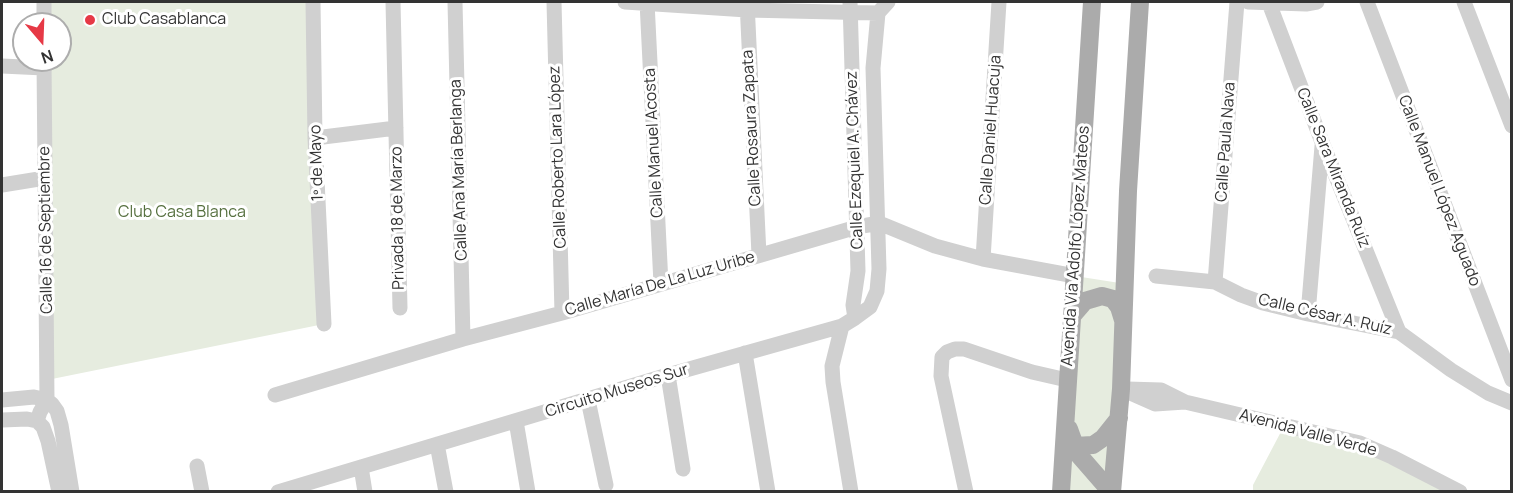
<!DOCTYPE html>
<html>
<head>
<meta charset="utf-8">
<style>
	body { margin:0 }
	#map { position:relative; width:1513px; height:493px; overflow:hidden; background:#fff; font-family:Manrope,sans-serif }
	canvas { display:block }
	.frame { position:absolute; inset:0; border:3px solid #333; pointer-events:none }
	.north { position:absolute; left:12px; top:12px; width:60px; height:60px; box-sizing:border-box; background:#fff; border:2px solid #adadad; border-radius:50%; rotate:161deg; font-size:16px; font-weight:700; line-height:24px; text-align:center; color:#333 }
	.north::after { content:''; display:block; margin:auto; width:21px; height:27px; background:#e63946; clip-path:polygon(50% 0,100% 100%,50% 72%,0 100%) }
</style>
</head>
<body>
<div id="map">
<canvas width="1513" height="493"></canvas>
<div class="frame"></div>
<div class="north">N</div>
</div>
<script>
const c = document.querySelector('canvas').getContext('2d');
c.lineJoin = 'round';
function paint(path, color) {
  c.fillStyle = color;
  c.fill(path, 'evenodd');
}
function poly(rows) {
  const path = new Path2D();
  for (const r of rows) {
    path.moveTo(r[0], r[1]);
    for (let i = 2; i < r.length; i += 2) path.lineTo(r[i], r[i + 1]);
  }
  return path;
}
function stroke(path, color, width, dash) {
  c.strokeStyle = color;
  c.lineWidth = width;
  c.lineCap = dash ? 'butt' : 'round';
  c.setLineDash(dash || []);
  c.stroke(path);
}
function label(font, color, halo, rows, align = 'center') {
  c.font = font + ' Manrope,sans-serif';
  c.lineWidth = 6;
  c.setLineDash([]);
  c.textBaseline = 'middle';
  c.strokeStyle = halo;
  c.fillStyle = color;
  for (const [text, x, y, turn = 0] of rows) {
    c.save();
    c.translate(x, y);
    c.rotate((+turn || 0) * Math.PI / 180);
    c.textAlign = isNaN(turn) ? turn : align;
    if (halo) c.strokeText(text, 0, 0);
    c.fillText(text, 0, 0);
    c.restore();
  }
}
paint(poly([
	[44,2,313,2,324,324,47,380,44,60,60,60,60,24,44,24],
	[1075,276,1126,284,1112,491,1061,492],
	[1284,426,1360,443,1460,491,1253,492,1253,485]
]), '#e6ecdf');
stroke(poly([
	[44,2,44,24],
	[313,2,315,138,324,324],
	[393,2,400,308],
	[455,2,463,339],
	[554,2,562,313],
	[625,2,747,10,878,13],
	[647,2,661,284],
	[747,2,759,255],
	[850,2,858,271,853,305,855,318],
	[1248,2,1306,4,1317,2],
	[1367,2,1512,380],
	[1464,2,1512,126],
	[1269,3,1322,142,1399,332],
	[878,13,888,2],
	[2,66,44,68],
	[315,138,396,128],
	[2,185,45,178],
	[983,259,999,2],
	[1156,276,1215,282,1241,295,1263,303,1308,314,1399,332,1451,370,1488,393,1512,403],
	[1215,282,1237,2],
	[1308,314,1322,146],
	[842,326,832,366,833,382,851,492],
	[745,353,768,492],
	[668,375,683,469],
	[1121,389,1155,404,1185,402,1360,443,1392,457,1460,492],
	[1127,389,1161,390,1185,402],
	[275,395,463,339,562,313,857,227,879,223,935,246,983,259,1075,276],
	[2,400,34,397,47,400,52,404,57,411,61,425,72,492],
	[588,400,606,485],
	[2,420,27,419,37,421],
	[37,421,40,412,47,400,44,60],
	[37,421,43,427,48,441,59,492],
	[516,421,528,492],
	[437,444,446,492],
	[197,466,202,492],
	[361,467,365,492],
	[278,492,668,375,842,326,855,318,870,307,877,291,879,269,873,68,878,13],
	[966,492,941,376,942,357,947,352,955,349,964,349,1032,372,1067,380]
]), '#d0d0d0', 15);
stroke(poly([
	[1072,316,1085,301,1102,296,1113,299,1119,307,1123,320],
	[1069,429,1078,454,1111,492],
	[1074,446,1093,445,1103,438,1119,418],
	[1061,492,1092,2],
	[1112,492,1121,389,1128,191,1140,2]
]), '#ababab', 18);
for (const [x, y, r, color] of [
	[90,20,6,"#e63946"]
]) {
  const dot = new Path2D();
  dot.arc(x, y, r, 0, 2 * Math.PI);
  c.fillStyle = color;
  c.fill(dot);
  stroke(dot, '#fff', 2);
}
label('16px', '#333', '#fff', [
	["Club Casablanca",102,20]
], 'left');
label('16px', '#333', '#fff', [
	["Calle Rosaura Zapata",752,128,-93],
	["Calle Daniel Huacuja",991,130,-86],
	["Calle Paula Nava",1226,142,-86],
	["Calle Manuel Acosta",654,143,-93],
	["Calle Roberto Lara López",558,157,-92],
	["Calle Ezequiel A. Chávez",855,160,-92],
	["1º de Mayo",317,163,-92],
	["Calle Sara Miranda Ruíz",1333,168,68],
	["Calle Ana María Berlanga",459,170,-92],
	["Calle Manuel López Aguado",1439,191,69],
	["Privada 18 de Marzo",398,218,-91],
	["Calle 16 de Septiembre",46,230,-91],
	["Avenida Via Adolfo López Mateos",1076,246,-86],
	["Calle María De La Luz Uribe",660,284,-16],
	["Calle César A. Ruíz",1325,315,13],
	["Circuito Museos Sur",617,391,-17],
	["Avenida Valle Verde",1308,433,15]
]);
label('16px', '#56703f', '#fff', [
	["Club Casa Blanca",182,213]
]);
</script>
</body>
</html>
